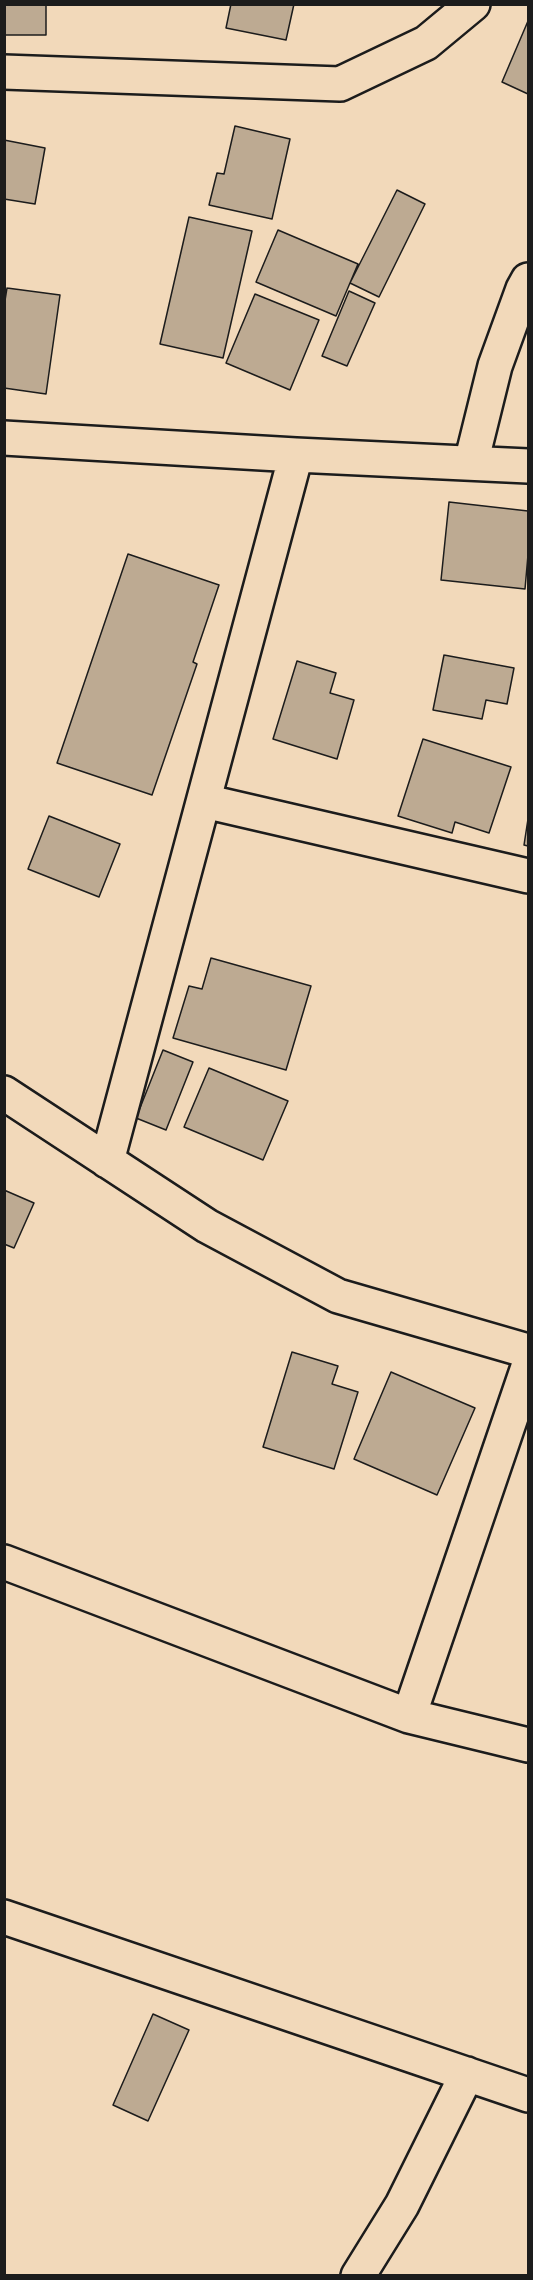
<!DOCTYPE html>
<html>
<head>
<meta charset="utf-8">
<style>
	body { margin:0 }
	#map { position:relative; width:533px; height:2280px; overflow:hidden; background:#f2d9ba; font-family:"Comic Neue",sans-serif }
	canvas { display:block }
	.frame { position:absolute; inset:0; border:6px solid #1c1c1c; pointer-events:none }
</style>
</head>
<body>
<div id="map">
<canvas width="533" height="2280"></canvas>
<div class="frame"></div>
</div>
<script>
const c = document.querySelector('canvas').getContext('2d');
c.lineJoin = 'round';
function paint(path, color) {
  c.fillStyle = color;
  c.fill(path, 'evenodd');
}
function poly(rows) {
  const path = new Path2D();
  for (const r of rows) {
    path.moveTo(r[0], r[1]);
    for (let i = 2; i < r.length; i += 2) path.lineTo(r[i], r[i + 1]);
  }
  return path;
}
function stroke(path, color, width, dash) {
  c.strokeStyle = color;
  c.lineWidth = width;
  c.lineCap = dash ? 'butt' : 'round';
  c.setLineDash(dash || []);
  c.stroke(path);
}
const building = poly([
	[4,4,46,4,46,35,4,35,4,4],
	[231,4,294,4,286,40,226,28,231,4],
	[528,21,528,94,502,82,528,21],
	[235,126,290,139,272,219,209,205,217,173,224,174,235,126],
	[4,140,45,148,35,204,4,199,4,140],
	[397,190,425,204,379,297,350,283,397,190],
	[189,217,252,231,223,358,160,344,189,217],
	[278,230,358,264,336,316,256,282,278,230],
	[7,288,60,295,46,394,4,388,4,307,7,288],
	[349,291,375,303,347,366,322,356,349,291],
	[255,294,319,320,290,390,226,363,255,294],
	[449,502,528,511,528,555,525,589,441,580,449,502],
	[128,554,219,585,193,662,197,664,152,795,57,763,128,554],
	[444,655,514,668,507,704,486,700,482,719,433,710,444,655],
	[297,661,336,673,330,693,354,700,337,759,273,739,297,661],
	[423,739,511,767,489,833,455,822,452,833,398,816,423,739],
	[49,816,120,844,99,897,28,869,49,816],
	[528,819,528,846,524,845,528,819],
	[211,958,311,986,286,1070,173,1038,189,986,202,989,211,958],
	[163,1050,193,1062,166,1130,136,1118,163,1050],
	[209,1068,288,1101,263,1160,184,1127,209,1068],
	[4,1190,34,1203,14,1248,4,1244,4,1190],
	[292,1352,338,1366,332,1384,358,1392,334,1469,263,1447,292,1352],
	[391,1372,475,1408,437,1495,354,1459,391,1372],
	[153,2014,189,2030,148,2121,113,2105,153,2014]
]);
paint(building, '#bdaa92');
stroke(building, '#1c1c1c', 1.5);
const street = poly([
	[4,72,340,84,426,43,473,4],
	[4,438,296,455,528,466],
	[471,463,495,366,523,289,528,280],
	[204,801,528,876],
	[4,1093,207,1226,338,1296,528,1351],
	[107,1161,296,455],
	[4,1562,409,1716,528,1745],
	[409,1716,528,1367],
	[4,1917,528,2095],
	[358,2276,402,2205,467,2074]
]);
stroke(street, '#1c1c1c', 38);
stroke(street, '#f2d9ba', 33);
</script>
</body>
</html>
